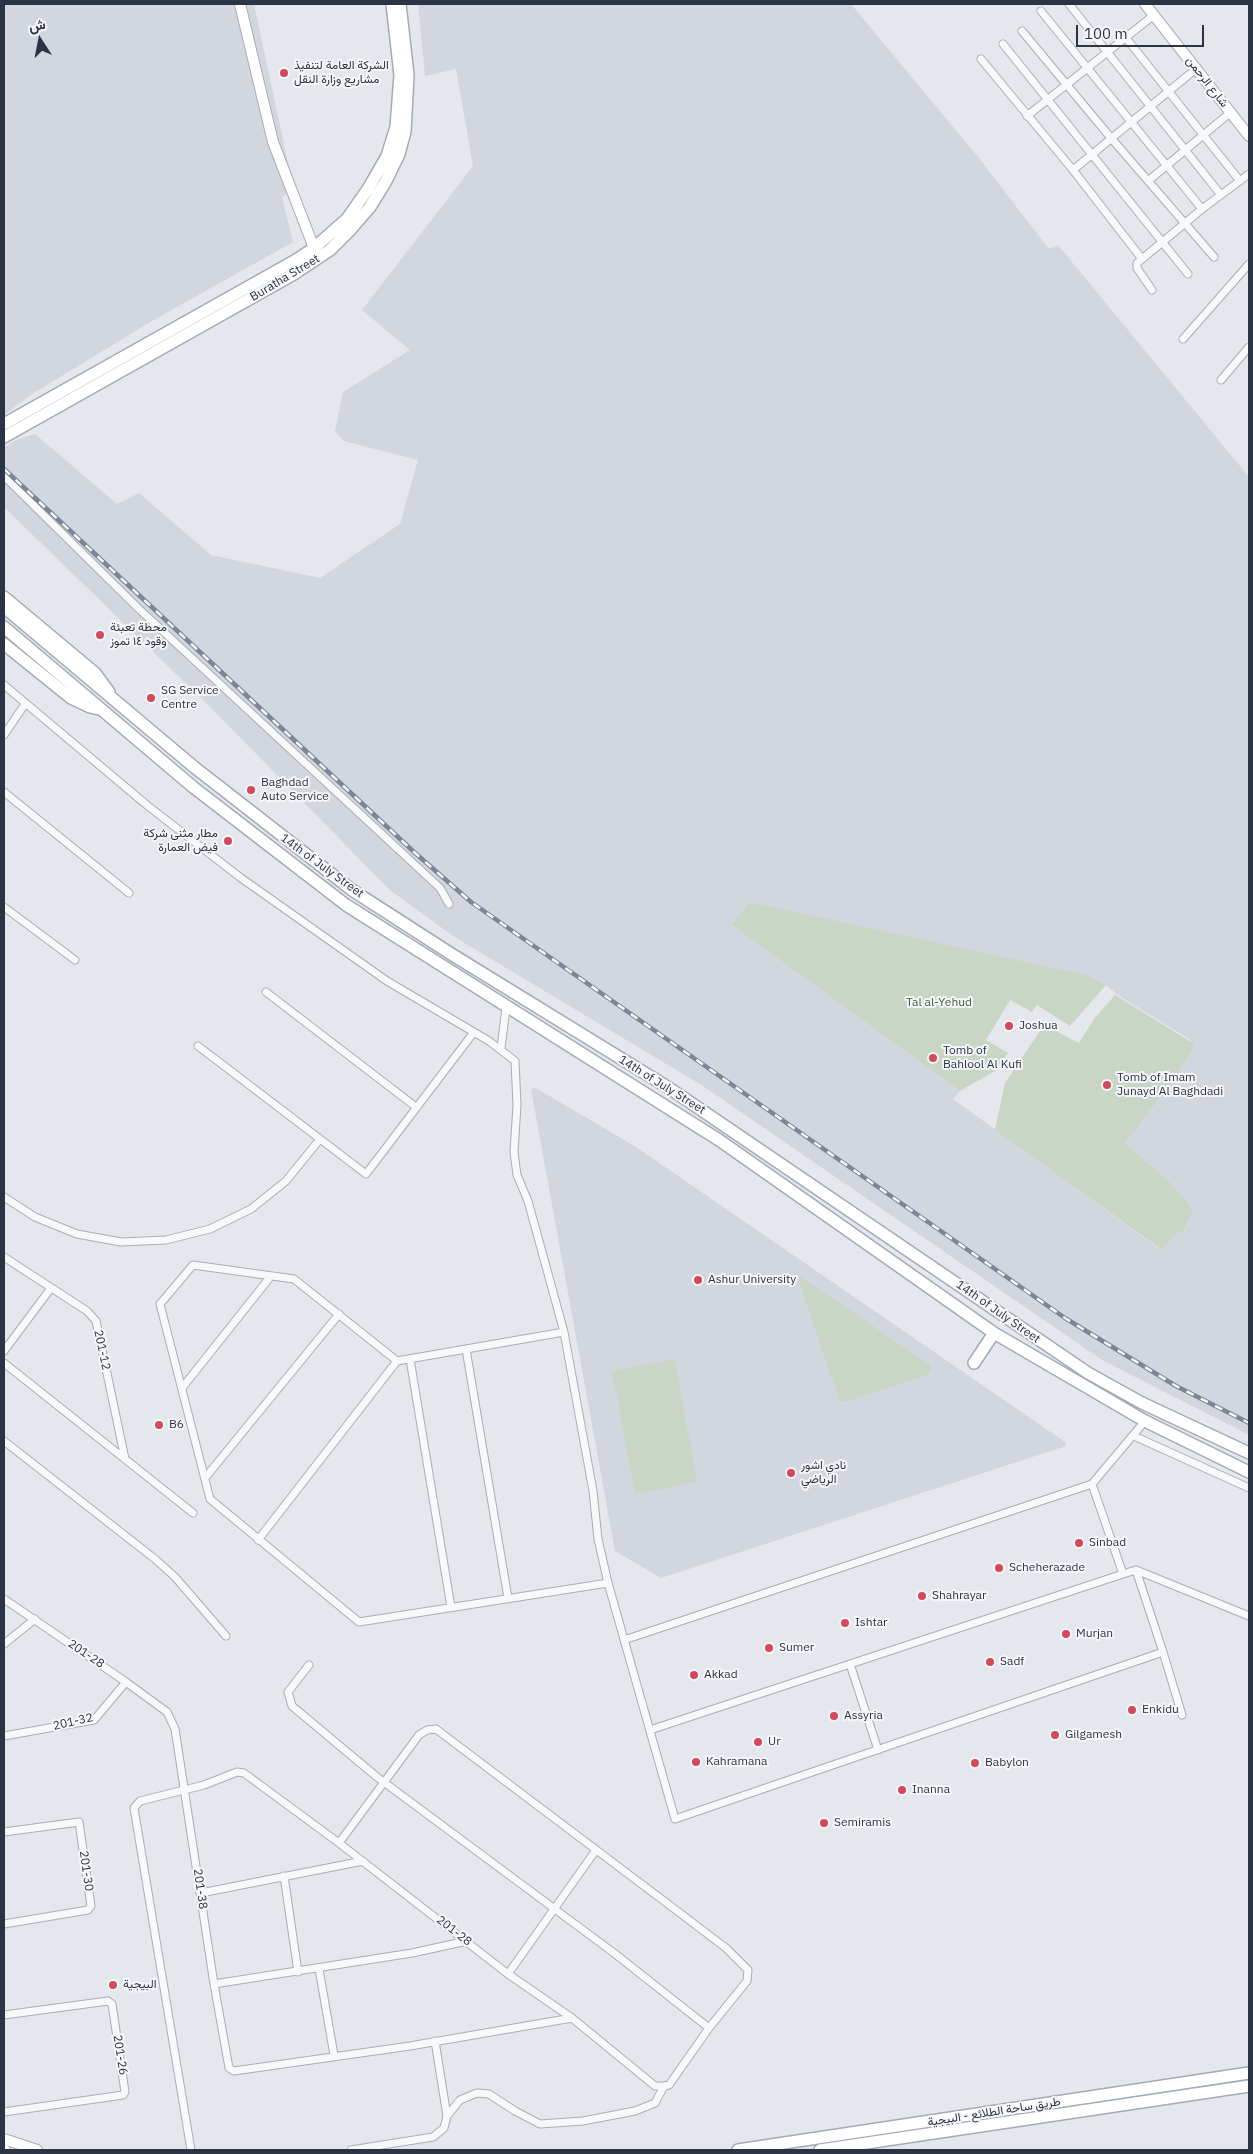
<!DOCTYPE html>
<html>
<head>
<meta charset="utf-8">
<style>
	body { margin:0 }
	#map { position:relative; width:1253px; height:2154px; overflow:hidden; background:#e4e7ec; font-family:"IBM Plex Sans",Vazirmatn,sans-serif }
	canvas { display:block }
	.frame { position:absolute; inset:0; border:5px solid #2b3445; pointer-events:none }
	.north { position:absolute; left:15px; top:15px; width:50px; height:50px; -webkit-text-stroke:4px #f4f6f9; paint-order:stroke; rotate:349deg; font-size:14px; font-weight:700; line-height:20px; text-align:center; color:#2b3445 }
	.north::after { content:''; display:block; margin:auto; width:18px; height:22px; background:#2b3445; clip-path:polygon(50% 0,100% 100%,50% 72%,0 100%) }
	.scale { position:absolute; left:1076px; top:25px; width:128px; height:22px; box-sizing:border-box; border:2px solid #2b3445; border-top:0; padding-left:6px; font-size:15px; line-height:18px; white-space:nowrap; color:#2b3445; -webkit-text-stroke:4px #f4f6f9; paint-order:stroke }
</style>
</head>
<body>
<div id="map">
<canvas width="1253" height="2154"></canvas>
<div class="frame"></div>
<div class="north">ش</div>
<div class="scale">100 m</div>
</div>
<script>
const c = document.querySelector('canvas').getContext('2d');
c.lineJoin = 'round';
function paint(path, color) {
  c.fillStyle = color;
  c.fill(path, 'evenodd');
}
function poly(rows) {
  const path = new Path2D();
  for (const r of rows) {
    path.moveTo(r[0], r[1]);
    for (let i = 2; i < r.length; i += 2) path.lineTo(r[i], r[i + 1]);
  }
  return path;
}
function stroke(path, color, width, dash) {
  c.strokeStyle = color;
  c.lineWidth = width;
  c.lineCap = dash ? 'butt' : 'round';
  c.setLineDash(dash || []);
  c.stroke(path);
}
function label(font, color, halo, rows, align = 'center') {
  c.font = font + ' "IBM Plex Sans",Vazirmatn,sans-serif';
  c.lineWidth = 4;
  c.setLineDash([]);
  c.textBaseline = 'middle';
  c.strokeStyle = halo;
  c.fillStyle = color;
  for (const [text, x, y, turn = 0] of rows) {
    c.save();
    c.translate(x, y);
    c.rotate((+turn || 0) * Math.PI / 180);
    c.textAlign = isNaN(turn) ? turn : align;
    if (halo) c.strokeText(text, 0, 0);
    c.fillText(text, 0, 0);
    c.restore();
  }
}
paint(poly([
	[4,4,254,4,287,159,296,187,282,197,293,242,152,321,32,394,4,415],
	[418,4,851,4,978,157,1049,249,1058,245,1249,477,1249,1435,1102,1360,703,1086,456,938,391,891,207,704,4,507,4,448,16,440,35,434,117,504,139,493,211,555,320,578,400,524,418,460,344,441,335,431,343,392,410,350,362,310,473,166,456,69,425,76],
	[749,902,1106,985,1119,996,1191,1040,1125,1143,1169,1181,1192,1208,1192,1214,1183,1233,1178,1230,1161,1250,953,1099,960,1091,733,925],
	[536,1088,636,1147,1065,1442,1066,1446,661,1578,615,1551,531,1089]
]), '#d2d6de');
paint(poly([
	[749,902,1086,975,1106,985,1070,1026,1037,1005,1032,1012,1010,1000,986,1040,1008,1053,995,1071,960,1091,732,925],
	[1115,995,1193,1043,1193,1048,1176,1076,1125,1143,1169,1181,1192,1208,1192,1214,1182,1234,1178,1231,1162,1250,995,1130,1005,1083,1042,1028,1048,1027,1079,1043,1094,1019],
	[801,1277,930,1365,931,1370,928,1375,847,1401,840,1401,798,1280],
	[675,1359,697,1482,635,1494,612,1371]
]), '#c9d6c5');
const street = poly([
	[1069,4,1221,195],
	[1041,11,1202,209],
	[1022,31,1111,138,1214,257],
	[1126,38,1240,181],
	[1003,44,1188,274],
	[981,59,1073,170,1142,259,1202,209,1249,174],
	[1027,116,1154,15],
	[1073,170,1197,68],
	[1148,181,1231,112],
	[1142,259,1137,263,1137,268,1152,290],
	[1183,339,1249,264],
	[1221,380,1249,347],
	[4,476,139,609,440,888,449,904],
	[4,685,148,806,241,878,387,981,489,1041,515,1061,517,1105,514,1152,517,1175,528,1201,564,1332,593,1491,598,1539,608,1583,675,1819,1163,1652,1182,1715],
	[4,735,25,704],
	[4,792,129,893],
	[4,907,75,960],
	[266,992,416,1107],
	[198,1046,366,1174,474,1032],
	[501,1048,506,1008],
	[4,1197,35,1217,77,1234,121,1242,166,1240,210,1229,251,1209,286,1181,320,1139],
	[4,1257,87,1311,96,1321,125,1459],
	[466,1349,508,1598],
	[4,1351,51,1288],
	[410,1359,451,1607],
	[397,1361,294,1279,193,1265,160,1304,210,1499,359,1622,608,1583],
	[4,1363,193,1513],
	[182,1388,271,1276],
	[1134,1436,1249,1488],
	[4,1441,155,1559,175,1577,226,1636],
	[205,1478,339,1314],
	[258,1540,397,1361,564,1332],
	[1136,1570,1249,1616],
	[1123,1574,1136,1570,1163,1652],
	[4,1599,126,1682,167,1712,175,1729,214,1984,229,2068,234,2071,410,2046,572,2018],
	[624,1640,1092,1484,1145,1421],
	[4,1644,35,1619],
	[850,1664,878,1750],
	[309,1665,288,1692,292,1706,377,1777,614,1953,709,2028],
	[650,1730,1123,1574,1092,1484],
	[4,1736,94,1720,126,1682],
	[4,1832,79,1822,91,1906,88,1910,4,1924],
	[339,1843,419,1735,427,1730,436,1729,668,1904,726,1948,748,1970,747,1981,709,2028,669,2085,664,2086,655,2103,635,2111,583,2121,540,2124,515,2111,489,2094,477,2093,460,2100,447,2116],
	[284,1876,298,1972],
	[201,1893,363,1861],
	[319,1969,334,2055],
	[508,1974,596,1850],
	[214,1984,412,1953,467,1941],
	[4,2015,108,2001,112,2004,125,2092,123,2095,4,2112],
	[191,2150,134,1808,140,1801,204,1785,237,1772,244,1773,339,1843,508,1974,572,2018,655,2086,664,2086],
	[351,2150,433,2137,444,2128,447,2116,435,2041]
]);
const secondary = poly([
	[240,4,273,142,314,248],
	[1145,4,1249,136],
	[4,2139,37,2150],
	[4,2150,5,2150]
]);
const primary = poly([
	[4,424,296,260,314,248,347,219,368,189,387,156,396,127,400,75,392,4],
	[4,437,294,274,330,250,351,229,370,207,386,181,399,154,405,132,408,75,400,4],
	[4,597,95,673,109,692],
	[4,607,194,767,352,890,453,955,669,1088,1088,1373,1142,1403,1249,1453],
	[4,627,193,787,346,905,719,1140,994,1333,1145,1421,1249,1472],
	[4,644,71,698,90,707,99,709],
	[974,1363,994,1333],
	[738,2150,1249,2073],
	[820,2150,1249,2086]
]);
stroke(street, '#a9aeb7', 9);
stroke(secondary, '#a9aeb7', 12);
stroke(primary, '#a3abb8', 14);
stroke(street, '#f7f8fa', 7);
stroke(secondary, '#fff', 10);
stroke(primary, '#fff', 11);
const rail = poly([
	[4,469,414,852,471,902,1065,1318,1176,1386,1249,1423]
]);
stroke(rail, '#7d8696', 4.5);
stroke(rail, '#f4f6f9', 2.5, [8]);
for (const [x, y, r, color] of [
	[284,73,5,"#d1495b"],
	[100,635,5,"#d1495b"],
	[151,698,5,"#d1495b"],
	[251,790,5,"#d1495b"],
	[228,841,5,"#d1495b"],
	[1009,1026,5,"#d1495b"],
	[933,1058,5,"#d1495b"],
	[1107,1085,5,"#d1495b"],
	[698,1280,5,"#d1495b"],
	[159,1425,5,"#d1495b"],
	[791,1473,5,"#d1495b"],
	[1079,1543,5,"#d1495b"],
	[999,1568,5,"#d1495b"],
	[922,1596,5,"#d1495b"],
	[845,1623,5,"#d1495b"],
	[1066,1634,5,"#d1495b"],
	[769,1648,5,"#d1495b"],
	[990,1662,5,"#d1495b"],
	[694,1675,5,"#d1495b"],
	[1132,1710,5,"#d1495b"],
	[834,1716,5,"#d1495b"],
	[1055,1735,5,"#d1495b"],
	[758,1742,5,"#d1495b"],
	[696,1762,5,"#d1495b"],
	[975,1763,5,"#d1495b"],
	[902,1790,5,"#d1495b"],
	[824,1823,5,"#d1495b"],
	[113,1985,5,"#d1495b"]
]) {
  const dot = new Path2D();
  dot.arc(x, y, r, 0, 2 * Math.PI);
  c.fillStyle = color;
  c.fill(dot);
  stroke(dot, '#f4f6f9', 2);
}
label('12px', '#2b3445', '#f4f6f9', [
	["الشركة العامة لتنفيذ",294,66],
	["مشاريع وزارة النقل",294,80],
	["محطة تعبئة",110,628],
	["وقود ١٤ تموز",110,642],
	["SG Service",161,691],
	["Centre",161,705],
	["Baghdad",261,783],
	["Auto Service",261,797],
	["مطار مثنى شركة",218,834,"right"],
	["فيض العمارة",218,848,"right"],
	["Joshua",1019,1026],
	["Tomb of",943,1051],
	["Bahlool Al Kufi",943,1065],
	["Tomb of Imam",1117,1078],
	["Junayd Al Baghdadi",1117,1092],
	["Ashur University",708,1280],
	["B6",169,1425],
	["نادي اشور",801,1466],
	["الرياضي",801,1480],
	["Sinbad",1089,1543],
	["Scheherazade",1009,1568],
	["Shahrayar",932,1596],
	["Ishtar",855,1623],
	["Murjan",1076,1634],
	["Sumer",779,1648],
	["Sadf",1000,1662],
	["Akkad",704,1675],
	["Enkidu",1142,1710],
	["Assyria",844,1716],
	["Gilgamesh",1065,1735],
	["Ur",768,1742],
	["Kahramana",706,1762],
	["Babylon",985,1763],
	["Inanna",912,1790],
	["Semiramis",834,1823],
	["البيجية",123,1985]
], 'left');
label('12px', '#2b3445', '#f4f6f9', [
	["شارع الرحمن",1207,82,52],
	["Buratha Street",285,278,-31],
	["14th of July Street",322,866,36],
	["14th of July Street",662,1085,32],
	["14th of July Street",998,1312,35],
	["201-12",102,1350,78],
	["201-28",86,1654,34],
	["201-32",73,1722,-13],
	["201-30",86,1871,82],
	["201-38",200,1889,82],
	["201-28",454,1931,38],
	["201-26",120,2055,81],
	["طريق ساحة الطلائع - البيجية",994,2112,-9]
]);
label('12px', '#3f6138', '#f4f6f9', [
	["Tal al-Yehud",939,1003]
]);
</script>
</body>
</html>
